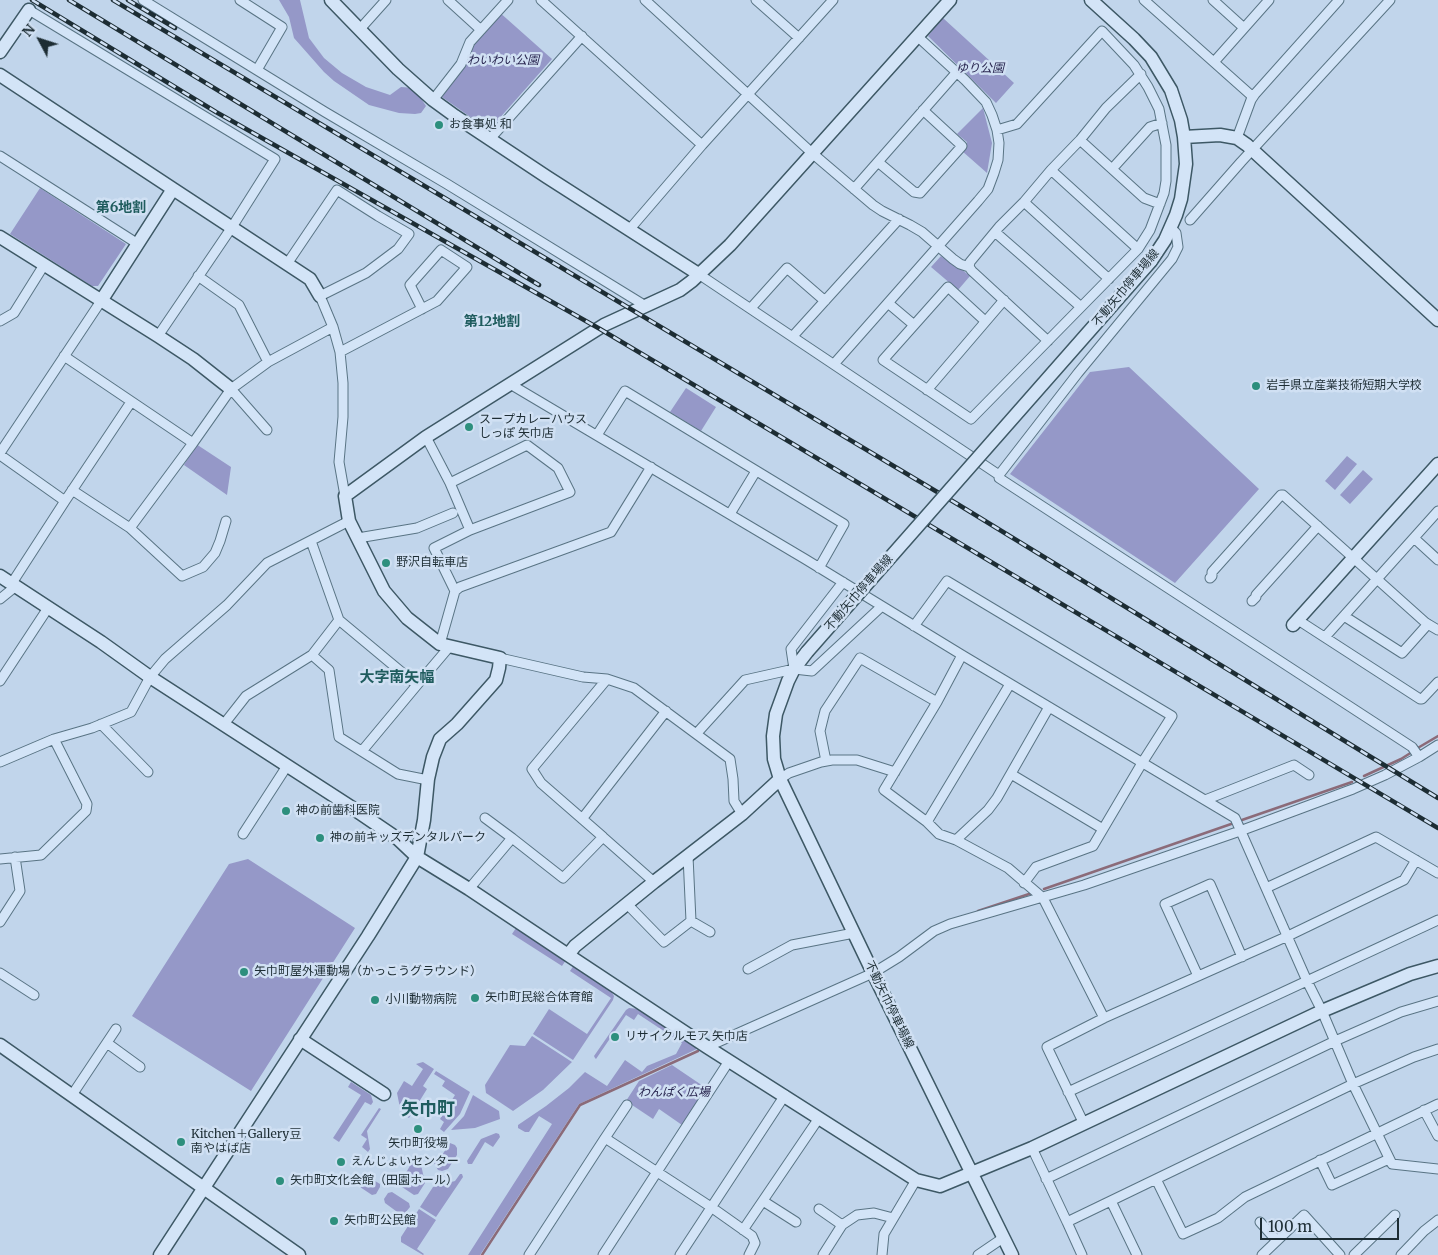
<!DOCTYPE html>
<html>
<head>
<meta charset="utf-8">
<style>
	body { margin:0 }
	#map { position:relative; width:1438px; height:1255px; overflow:hidden; background:#c1d5eb; font-family:Merriweather,serif }
	canvas { display:block }
	.north { position:absolute; left:15px; top:15px; width:50px; height:50px; -webkit-text-stroke:4px #d0e0f3; paint-order:stroke; rotate:310deg; font-size:14px; font-weight:700; line-height:20px; text-align:center; color:#1d2d34 }
	.north::after { content:''; display:block; margin:auto; width:18px; height:22px; background:#1d2d34; clip-path:polygon(50% 0,100% 100%,50% 72%,0 100%) }
	.scale { position:absolute; left:1260px; top:1218px; width:139px; height:22px; box-sizing:border-box; border:2px solid #1d2d34; border-top:0; padding-left:6px; font-size:15px; line-height:18px; white-space:nowrap; color:#1d2d34; -webkit-text-stroke:4px #d0e0f3; paint-order:stroke }
</style>
</head>
<body>
<div id="map">
<canvas width="1438" height="1255"></canvas>
<div class="north">N</div>
<div class="scale">100 m</div>
</div>
<script>
const c = document.querySelector('canvas').getContext('2d');
c.lineJoin = 'round';
function paint(path, color) {
  c.fillStyle = color;
  c.fill(path, 'evenodd');
}
function poly(rows) {
  const path = new Path2D();
  for (const r of rows) {
    path.moveTo(r[0], r[1]);
    for (let i = 2; i < r.length; i += 2) path.lineTo(r[i], r[i + 1]);
  }
  return path;
}
function stroke(path, color, width, dash) {
  c.strokeStyle = color;
  c.lineWidth = width;
  c.lineCap = dash ? 'butt' : 'round';
  c.setLineDash(dash || []);
  c.stroke(path);
}
function label(font, color, halo, rows, align = 'center') {
  c.font = font + ' Merriweather,"Noto Sans JP",serif';
  c.lineWidth = 5;
  c.setLineDash([]);
  c.textBaseline = 'middle';
  c.strokeStyle = halo;
  c.fillStyle = color;
  for (const [text, x, y, turn = 0] of rows) {
    c.save();
    c.translate(x, y);
    c.rotate((+turn || 0) * Math.PI / 180);
    c.textAlign = isNaN(turn) ? turn : align;
    if (halo) c.strokeText(text, 0, 0);
    c.fillText(text, 0, 0);
    c.restore();
  }
}
paint(poly([
	[279,0,300,0,309,38,324,58,342,73,366,87,390,95,401,87,414,88,426,106,421,113,415,114,399,113,369,105,334,81,324,72,294,38,289,17],
	[498,11,552,59,489,130,442,97,469,54,472,44],
	[943,18,1014,83,996,103,928,36],
	[983,108,992,143,987,173,962,151,967,142,957,134],
	[40,188,126,244,98,286,92,286,10,234],
	[941,256,954,266,961,269,970,276,958,290,931,267],
	[1129,367,1259,489,1175,583,1010,474,1090,372],
	[686,388,716,407,701,431,670,412],
	[196,444,231,467,227,495,184,465],
	[1347,456,1357,464,1335,490,1325,481],
	[1363,470,1373,479,1350,504,1340,495],
	[248,859,355,928,251,1091,132,1016,229,864],
	[516,928,566,960,562,966,512,934],
	[574,965,609,988,614,996,613,1000,573,1060,533,1034,549,1009,587,1034,611,998,570,971],
	[629,1008,639,1009,699,1048,579,1104,480,1255,468,1255,552,1124,539,1116,529,1132,525,1132,518,1128,518,1125,546,1106,569,1088,585,1072,607,1086,625,1060,642,1072,647,1066,676,1054,682,1043,638,1014,634,1020,626,1015,596,1059,595,1058,594,1056,626,1010],
	[532,1036,572,1062,543,1090,513,1111,486,1093,485,1085,510,1045,525,1046],
	[423,1062,434,1069,423,1086,427,1089,409,1118,401,1113,397,1093,404,1081,412,1086,423,1069,416,1064],
	[672,1065,706,1088,682,1125,659,1109,653,1119,626,1101,639,1081],
	[436,1071,470,1092,460,1114,444,1132,440,1129,444,1122,440,1119,455,1095,442,1086,445,1081,434,1074],
	[351,1082,371,1095,373,1102,371,1105,365,1102,339,1142,333,1138,361,1095,348,1087],
	[473,1095,499,1111,500,1119,475,1128,451,1130,464,1116],
	[379,1108,381,1109,367,1131,370,1149,368,1152,362,1147,367,1139,361,1135],
	[496,1133,499,1134,500,1137,493,1147,485,1142,472,1164,468,1164,467,1161,481,1139],
	[450,1143,455,1145,457,1148,457,1155,448,1169,442,1171,438,1170,434,1163,436,1160,438,1161,446,1149,444,1148,446,1144],
	[415,1157,420,1160,425,1183,418,1194,414,1195,402,1187,406,1180,403,1178],
	[460,1174,462,1174,463,1177,436,1217,420,1207,433,1187,455,1181],
	[363,1176,367,1176,380,1184,380,1187,376,1194,372,1195,360,1187,359,1183],
	[392,1192,409,1203,410,1207,405,1213,400,1214,385,1203,384,1199,388,1193],
	[419,1209,436,1220,417,1249,424,1254,423,1255,401,1242,401,1237]
]), '#9598c8');
stroke(poly([
	[1416,749,1438,736],
	[1364,776,1401,759,1412,752],
	[1239,821,1352,782],
	[1044,889,1234,823],
	[978,911,1032,893],
	[482,1255,580,1105,698,1051]
]), '#8b6b79', 2.5);
const street = poly([
	[143,0,325,112,447,184,644,305],
	[240,0,282,27,257,70],
	[448,0,481,30],
	[541,0,702,145],
	[645,0,812,153,873,205,882,211,910,225,922,232,953,259,960,264,969,267],
	[756,0,799,38],
	[1144,0,1253,97],
	[1213,0,1244,28],
	[29,10,275,159,232,227,158,336],
	[360,29,386,0],
	[1214,62,1269,0],
	[433,100,461,64,470,42,508,0],
	[1237,138,1251,100,1255,94,1339,0],
	[489,140,582,36],
	[1080,140,1144,198,1160,204],
	[0,156,138,244],
	[878,162,914,192,920,193,962,146,923,110],
	[1112,169,1150,127,1162,123],
	[1051,170,1138,249],
	[854,189,957,72],
	[1024,202,1109,279],
	[1190,220,1241,162,1390,0],
	[629,230,702,145,833,0],
	[995,232,1081,307],
	[287,264,337,190,378,216,409,234,398,249,366,273,320,296,333,327,340,352,343,383,343,417,339,462,345,496],
	[700,275,999,475,999,478,1412,747,1419,757],
	[198,276,239,305,268,362],
	[888,303,914,325],
	[751,308,787,268,825,301],
	[0,321,14,313,44,265],
	[985,321,948,287,883,360,971,419,1138,249,1150,230,1164,193,1166,181,1166,145,1159,109,1148,87,1134,65,1102,31,1017,124,997,130],
	[793,336,899,219],
	[1048,341,972,271,969,267,970,262,999,227,1024,202,1051,170,1080,140,1106,108,1141,74],
	[340,352,437,301,467,267,441,250,410,285,422,309],
	[64,356,193,443],
	[834,364,978,201,988,189,994,173,998,160,999,143,997,130,992,115,986,102,965,80,917,36],
	[510,384,805,559,962,655,1235,818,1307,981,1322,1011,1353,1084,1392,1164,1438,1169],
	[231,389,267,430],
	[927,390,1004,300],
	[597,435,625,391,844,524,819,568],
	[426,437,450,483,470,530],
	[0,453,101,301],
	[0,455,65,501],
	[999,475,1078,373,1172,259,1178,247,1176,233,1171,228],
	[72,490,130,528,182,576,203,567,215,553,220,541,226,521],
	[730,514,756,471],
	[130,528,193,443,231,389,268,362,333,327],
	[358,538,417,528,453,513],
	[1414,538,1438,560],
	[311,541,339,620,417,685,450,646],
	[1210,578,1212,576,1212,572,1281,495,1283,495,1426,623,1438,630],
	[12,583,65,501,131,402],
	[455,591,460,587,611,532,651,467],
	[0,599,16,586],
	[1252,601,1256,597,1256,595,1318,526],
	[1344,616,1402,653,1403,652,1428,624],
	[1298,620,1420,699,1422,699,1438,682],
	[914,626,947,581,1172,716,1142,763,1093,846,1036,867,1024,883],
	[1325,637,1438,511],
	[440,644,455,591,434,548,470,530,570,492,558,468,527,445,450,483],
	[312,655,329,670,339,737,398,774,428,780],
	[962,655,937,702,884,790,927,822,939,834,956,840,1008,868,1043,898,1104,1018],
	[500,658,583,677,607,679,634,688,730,759,733,779,734,801,742,814],
	[794,669,791,649,843,582],
	[0,681,48,608],
	[101,724,148,772],
	[224,724,246,696,312,655,339,620],
	[697,733,745,680,794,669,812,671,882,606],
	[362,751,417,685],
	[826,761,820,731,825,711,860,658,937,702],
	[0,762,54,739,92,728,131,712,150,677,165,659,227,605,267,563,349,521],
	[1011,774,1103,829],
	[780,779,789,773,821,762,832,760,857,760,895,772],
	[1205,800,1294,765,1309,775],
	[485,818,512,838],
	[582,819,666,711],
	[927,822,1010,684],
	[243,834,287,766],
	[603,837,654,882],
	[956,840,988,810,997,798,1049,707],
	[688,856,691,921],
	[0,859,41,855,86,811,87,804,54,739],
	[1266,888,1376,837,1438,873],
	[469,889,512,838,563,878,603,837,541,783,532,769,607,679],
	[627,904,664,942,691,921,710,932],
	[0,922,20,891,15,857],
	[748,969,792,945,854,933],
	[0,973,34,995],
	[1198,976,1165,904,1210,884,1242,957],
	[107,1043,140,1067],
	[707,1047,873,973,899,957,934,931,950,924,1084,885,1240,831,1353,789,1385,775,1419,757,1438,745],
	[1068,1092,1438,920],
	[72,1095,116,1029],
	[1424,1110,1438,1136],
	[1084,1124,1047,1047,1104,1018,1288,936,1404,880,1416,860],
	[605,1138,627,1105],
	[1032,1148,1067,1222,1353,1084,1414,1057,1438,1049],
	[1320,1160,1332,1185,1389,1159],
	[1046,1179,1335,1041,1401,1012,1438,1001],
	[1156,1179,1183,1234,1218,1218,1245,1197,1438,1104],
	[763,1201,796,1222],
	[1111,1201,1137,1255],
	[819,1209,842,1225],
	[1067,1222,1082,1255],
	[1260,1222,1277,1241],
	[743,1230,819,1118],
	[529,1255,605,1138,711,1207,752,1236,755,1243,749,1255],
	[603,1255,729,1061],
	[680,1255,785,1095],
	[823,1255,842,1225,857,1215,874,1213,893,1218],
	[882,1255,884,1234,916,1180],
	[978,1255,1003,1238],
	[1262,1255,1304,1215,1340,1255],
	[1354,1255,1395,1215],
	[1401,1255,1424,1231,1438,1220]
]);
const secondary = poly([
	[331,0,398,69,433,100,455,116,547,177,700,275],
	[1091,0,1134,39,1151,57,1171,90,1181,120,1184,137,1186,164,1181,199,1176,215,1165,240,1151,261],
	[0,52,29,10],
	[0,75,173,189],
	[1184,137,1220,135,1237,138,1247,145,1438,320],
	[0,237,158,336,193,359,231,389],
	[101,301,173,189,310,279,320,296],
	[0,576,101,642,150,677,351,807,398,839,417,857,469,889,568,955,575,946,654,882,742,814,780,779],
	[1293,625,1438,464],
	[807,652,794,669,788,681,776,714,773,736,774,759,780,779,873,973,1012,1255],
	[568,955,707,1047,916,1180,940,1186,1032,1148,1322,1011,1410,974,1438,966],
	[300,1039,384,1094],
	[0,1045,299,1255],
	[160,1255,368,936,417,857,424,820,428,779,433,757,440,739,457,724,496,680,499,668,500,658,440,644,407,618,384,591,349,521,345,496,426,437,604,325,680,290,692,281,730,245,950,0]
]);
stroke(street, '#597484', 11);
stroke(secondary, '#3d5865', 15);
stroke(street, '#d3e4f7', 9);
stroke(secondary, '#d3e4f7', 12);
const rail = poly([
	[32,0,216,112,600,329,1438,828],
	[69,0,539,285],
	[113,0,959,505,1438,798],
	[128,0,175,28]
]);
stroke(rail, '#1d2d34', 4.5);
stroke(rail, '#d0e0f3', 2.5, [8]);
const secondaryBridge = poly([
	[807,652,1151,261]
]);
stroke(secondaryBridge, '#3d5865', 15, []);
stroke(secondaryBridge, '#d3e4f7', 12);
for (const [x, y, r, color] of [
	[439,125,5,"#2d8f7d"],
	[1256,386,5,"#2d8f7d"],
	[469,427,5,"#2d8f7d"],
	[386,563,5,"#2d8f7d"],
	[286,811,5,"#2d8f7d"],
	[320,838,5,"#2d8f7d"],
	[244,972,5,"#2d8f7d"],
	[475,998,5,"#2d8f7d"],
	[375,1000,5,"#2d8f7d"],
	[615,1037,5,"#2d8f7d"],
	[418,1129,5,"#2d8f7d"],
	[181,1142,5,"#2d8f7d"],
	[341,1162,5,"#2d8f7d"],
	[280,1181,5,"#2d8f7d"],
	[334,1221,5,"#2d8f7d"]
]) {
  const dot = new Path2D();
  dot.arc(x, y, r, 0, 2 * Math.PI);
  c.fillStyle = color;
  c.fill(dot);
  stroke(dot, '#d0e0f3', 2);
}
label('italic 12px', '#28254f', '#d0e0f3', [
	["わいわい公園",503,61],
	["ゆり公園",980,69],
	["わんぱく広場",674,1093]
]);
label('12px', '#1d2d34', '#d0e0f3', [
	["お食事処 和",449,125],
	["岩手県立産業技術短期大学校",1266,386],
	["スープカレーハウス",479,420],
	["しっぽ 矢巾店",479,434],
	["野沢自転車店",396,563],
	["神の前歯科医院",296,811],
	["神の前キッズデンタルパーク",330,838],
	["矢巾町屋外運動場（かっこうグラウンド）",254,972],
	["矢巾町民総合体育館",485,998],
	["小川動物病院",385,1000],
	["リサイクルモア 矢巾店",625,1037],
	["Kitchen＋Gallery豆",191,1135],
	["南やはば店",191,1149],
	["矢巾町役場",418,1144,"center"],
	["えんじょいセンター",351,1162],
	["矢巾町文化会館（田園ホール）",290,1181],
	["矢巾町公民館",344,1221]
], 'left');
label('12px', '#1d2d34', '#d0e0f3', [
	["不動矢巾停車場線",1126,288,-50],
	["不動矢巾停車場線",859,593,-49],
	["不動矢巾停車場線",889,1005,64]
]);
label('bold 14px', '#1f5c5e', '#d0e0f3', [
	["第6地割",121,208],
	["第12地割",492,322]
]);
label('bold 15px', '#1f5c5e', '#d0e0f3', [
	["大字南矢幅",397,678]
]);
label('bold 18px', '#1f5c5e', '#d0e0f3', [
	["矢巾町",428,1110]
]);
</script>
</body>
</html>
